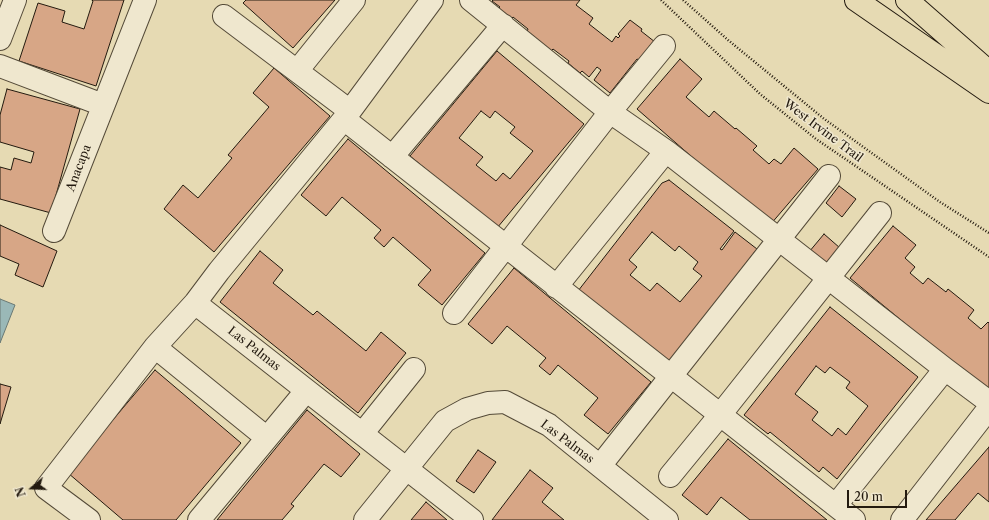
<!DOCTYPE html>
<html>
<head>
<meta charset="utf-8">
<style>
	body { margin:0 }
	#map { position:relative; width:989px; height:520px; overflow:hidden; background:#e6dab3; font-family:"Libre Caslon Text",serif }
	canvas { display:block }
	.north { position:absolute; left:12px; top:468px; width:40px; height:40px; -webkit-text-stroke:3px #efe7ce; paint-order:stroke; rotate:251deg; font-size:11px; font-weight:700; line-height:16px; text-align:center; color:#231a0f }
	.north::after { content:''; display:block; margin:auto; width:14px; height:18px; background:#231a0f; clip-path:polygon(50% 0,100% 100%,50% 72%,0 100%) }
	.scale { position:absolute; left:847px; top:490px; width:60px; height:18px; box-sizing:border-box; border:2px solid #231a0f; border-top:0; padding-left:5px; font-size:12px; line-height:14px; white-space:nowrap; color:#231a0f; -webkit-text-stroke:3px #efe7ce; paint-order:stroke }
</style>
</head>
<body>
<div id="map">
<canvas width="989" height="520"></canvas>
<div class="north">N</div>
<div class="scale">20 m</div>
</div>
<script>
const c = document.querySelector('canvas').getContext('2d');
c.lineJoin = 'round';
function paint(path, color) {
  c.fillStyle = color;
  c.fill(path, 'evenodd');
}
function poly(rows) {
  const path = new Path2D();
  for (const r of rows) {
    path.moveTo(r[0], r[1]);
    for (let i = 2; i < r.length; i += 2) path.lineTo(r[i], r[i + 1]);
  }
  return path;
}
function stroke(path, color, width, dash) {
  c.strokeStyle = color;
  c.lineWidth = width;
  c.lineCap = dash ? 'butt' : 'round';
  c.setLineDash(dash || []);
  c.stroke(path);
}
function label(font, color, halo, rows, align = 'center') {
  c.font = font + ' "Libre Caslon Text",serif';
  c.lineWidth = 3;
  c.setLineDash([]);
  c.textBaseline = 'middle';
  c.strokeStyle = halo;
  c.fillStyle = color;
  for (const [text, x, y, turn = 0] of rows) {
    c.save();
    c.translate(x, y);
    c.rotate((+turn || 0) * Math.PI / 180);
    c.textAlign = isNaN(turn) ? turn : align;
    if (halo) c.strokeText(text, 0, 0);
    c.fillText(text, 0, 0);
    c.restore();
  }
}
const water = poly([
	[0,299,15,305,0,343,0,299]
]);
paint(water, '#9ab8b7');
stroke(water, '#6a7974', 1);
const building = poly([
	[92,0,124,0,96,86,19,61,38,3,65,11,62,22,84,29,93,1,92,0],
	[246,0,335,0,293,48,243,3,246,0],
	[493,0,580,0,576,5,593,18,589,24,612,42,616,36,618,38,620,36,618,34,630,20,642,29,641,31,655,42,639,60,637,59,610,93,594,80,601,70,597,67,589,77,582,71,580,73,568,63,569,61,553,49,551,51,527,32,528,29,513,17,511,19,498,9,500,7,492,1,493,0],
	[497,51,584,124,497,228,410,156,497,51],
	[481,111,490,118,495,111,515,127,510,133,533,151,510,179,503,173,496,181,476,165,483,157,459,138,481,111],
	[680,59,702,79,686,97,709,117,714,111,735,129,736,128,757,146,753,150,769,164,774,159,781,164,794,148,818,169,770,225,637,109,680,59],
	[274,68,330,116,214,252,164,209,183,185,198,198,232,158,228,155,269,107,253,93,274,68],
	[7,89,80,109,51,213,0,199,0,167,11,170,14,158,31,163,34,152,0,142,0,115,7,89],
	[348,139,485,253,442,305,418,285,431,270,393,237,384,247,374,238,381,230,342,197,326,216,301,195,348,139],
	[669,180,734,231,720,249,722,250,735,232,757,249,669,362,578,291,662,183,669,180],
	[652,232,675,251,679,246,698,262,693,269,702,276,680,302,657,283,650,291,630,275,637,267,629,260,652,232],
	[839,186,856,199,842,217,826,203,839,186],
	[0,225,57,251,43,287,15,275,19,264,0,256,0,225],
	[893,226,916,245,905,258,915,267,910,273,923,284,928,278,946,292,948,289,974,310,968,318,981,329,988,322,989,323,989,389,987,391,850,278,893,226],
	[824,234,840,248,826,266,809,252,824,234],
	[260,251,283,270,273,283,313,315,317,311,366,351,381,332,406,353,358,413,220,302,260,251],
	[514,268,651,382,608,434,584,415,598,398,558,365,550,375,539,366,546,358,507,326,492,344,468,324,514,268],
	[830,307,918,377,837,479,823,467,819,472,770,432,768,434,744,415,830,307],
	[816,366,825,373,830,367,850,382,846,388,868,406,846,435,838,428,832,436,812,420,818,412,795,394,816,366],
	[155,370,241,443,176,520,123,520,68,473,155,370],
	[0,384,11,387,0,424,0,384],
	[307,410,360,454,341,477,324,464,291,504,294,506,282,520,217,520,307,410],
	[728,439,827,520,750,520,721,497,707,515,682,495,728,439],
	[989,447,989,502,978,493,955,520,926,520,989,447],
	[478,450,496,462,474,493,456,481,478,450],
	[530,470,553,488,542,502,564,520,492,520,530,470],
	[426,502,447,520,411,520,426,502]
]);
paint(building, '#d7a686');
stroke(building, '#231a0f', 1);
const minor = poly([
	[471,0,610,112,666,151,945,369,989,402],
	[224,16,350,111],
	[0,39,15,0],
	[0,66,103,105],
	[297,71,354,0],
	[344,119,854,520],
	[392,157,503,25],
	[54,231,145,0],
	[556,287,666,151],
	[195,303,472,520],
	[454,313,610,112,664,46],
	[155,347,267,438],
	[362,434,414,369],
	[600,466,829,176],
	[670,476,720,415,880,213],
	[836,505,945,369],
	[89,520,46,488,155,347,195,303,219,271,344,119,432,0],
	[199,520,306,391],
	[365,520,445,421,467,409,488,403,505,402,549,425,667,520],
	[902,520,989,408]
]);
const highway = poly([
	[856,0,989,92],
	[907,0,989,72]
]);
stroke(minor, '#544a38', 24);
stroke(highway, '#231a0f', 24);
stroke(poly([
	[661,0,760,94,816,139,989,257],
	[683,0,728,40,823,118,940,202,989,233]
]), '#231a0f', 2.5, [1, 2]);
stroke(minor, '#efe7ce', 22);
stroke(highway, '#e6dab3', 22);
label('12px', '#231a0f', '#efe7ce', [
	["West Irvine Trail",823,131,37],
	["Anacapa",79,168,-69],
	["Las Palmas",254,349,38],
	["Las Palmas",567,442,37]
]);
</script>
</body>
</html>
